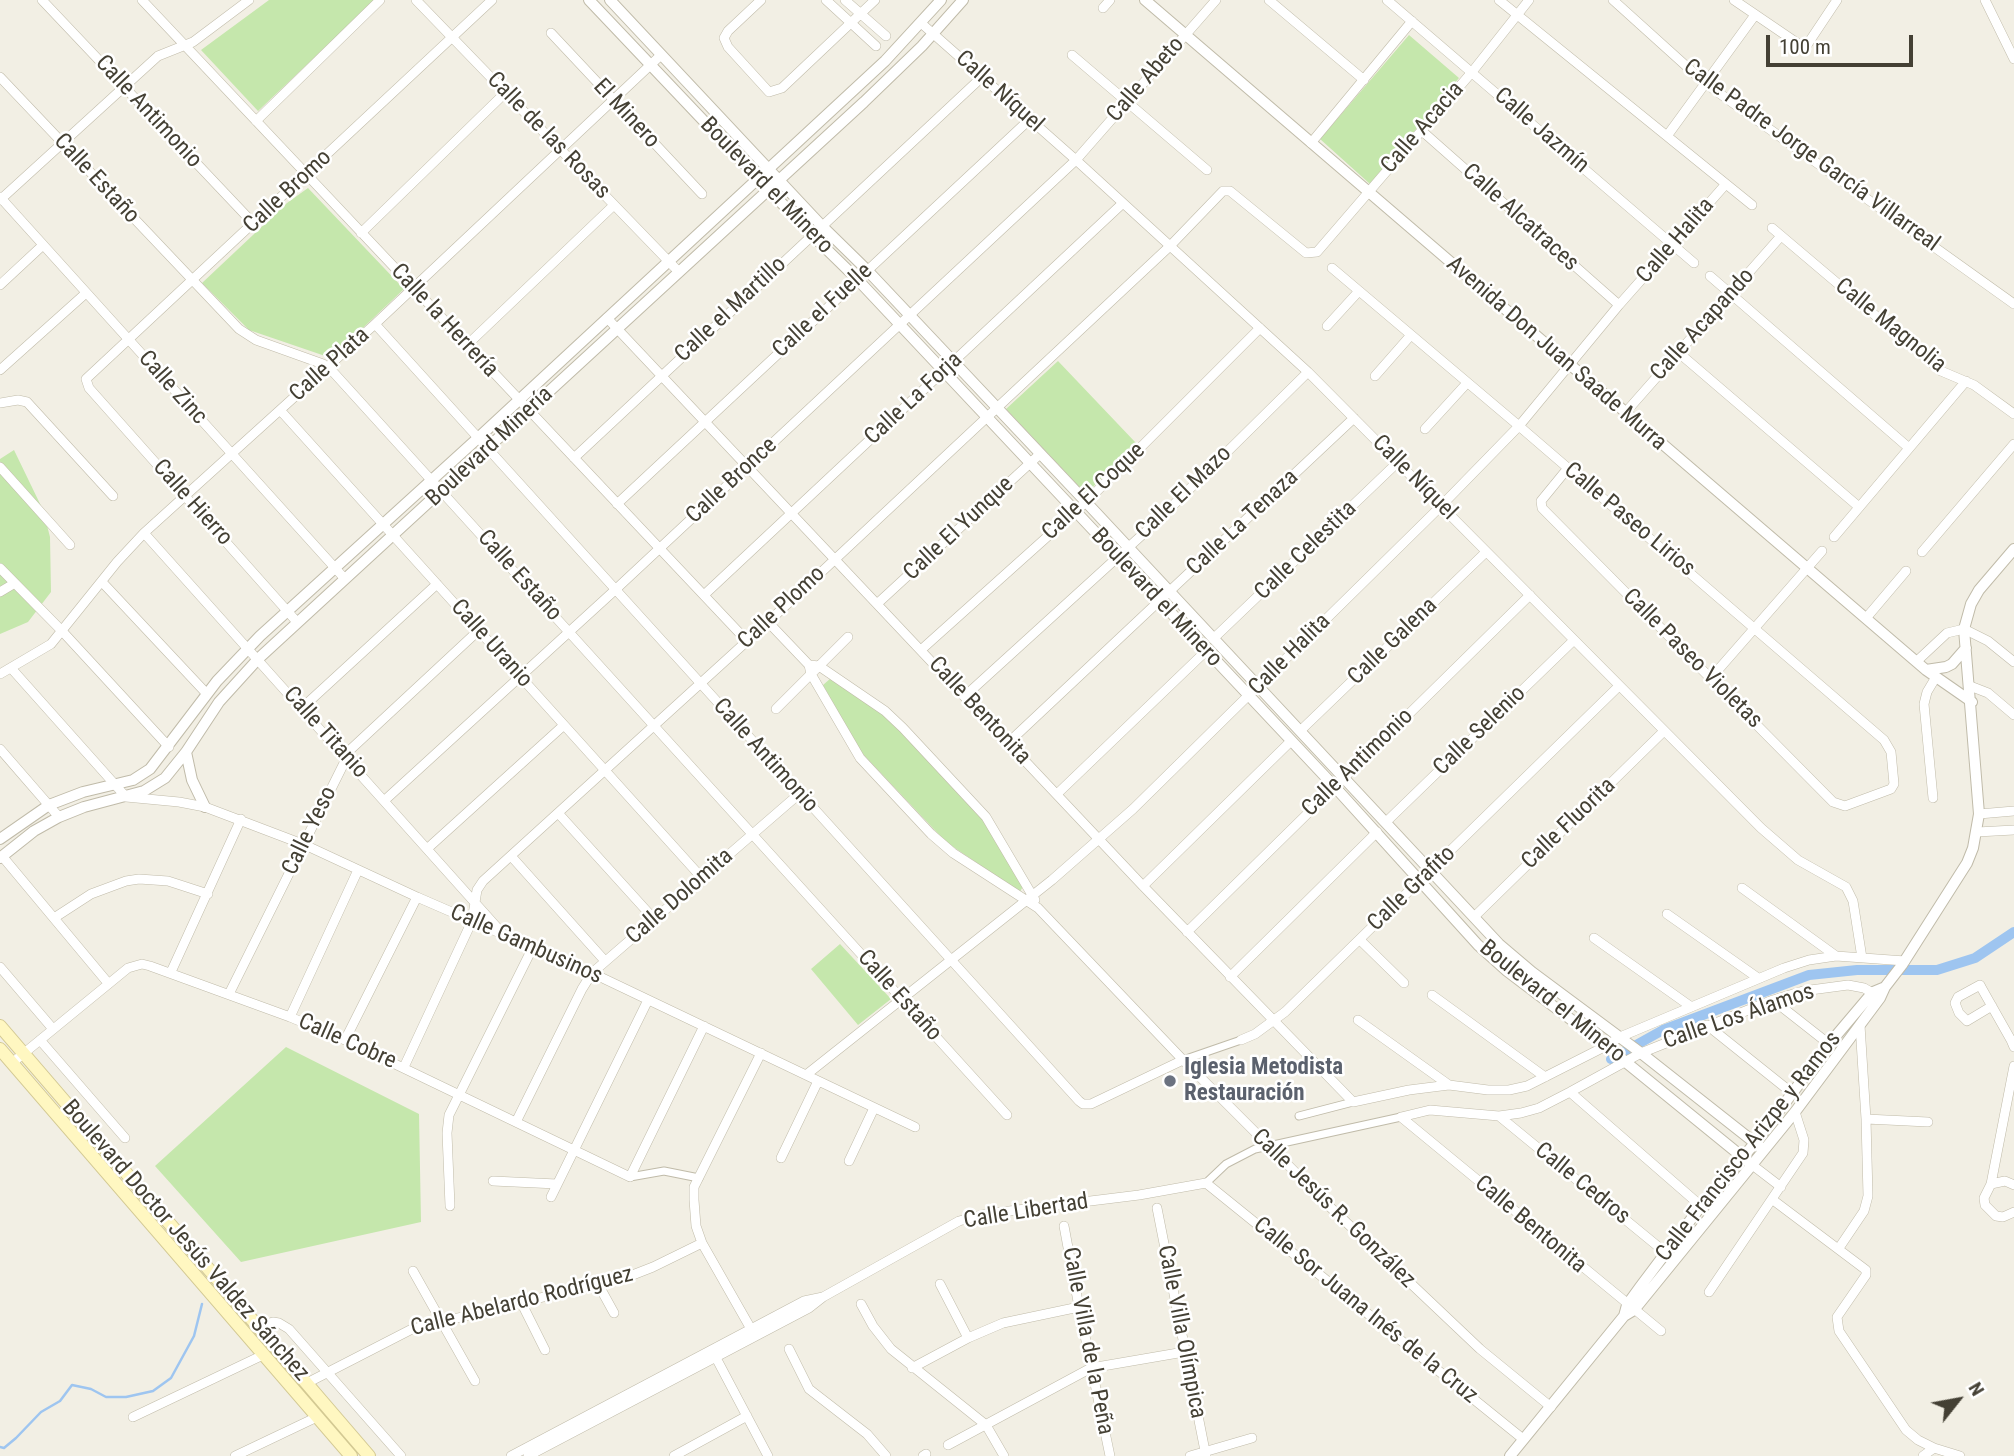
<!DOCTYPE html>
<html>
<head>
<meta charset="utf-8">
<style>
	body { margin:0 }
	#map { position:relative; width:2014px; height:1456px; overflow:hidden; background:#f2efe4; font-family:"Roboto Condensed",sans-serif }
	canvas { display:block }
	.north { position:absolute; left:1923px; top:1365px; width:70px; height:70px; -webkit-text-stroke:5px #fff; paint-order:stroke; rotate:59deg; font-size:19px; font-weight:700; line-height:28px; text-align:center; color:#444034 }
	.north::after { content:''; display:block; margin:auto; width:24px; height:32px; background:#444034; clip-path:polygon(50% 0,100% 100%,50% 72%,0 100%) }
	.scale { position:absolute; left:1766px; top:35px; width:147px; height:32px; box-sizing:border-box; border:4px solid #444034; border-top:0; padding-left:9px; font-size:21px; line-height:24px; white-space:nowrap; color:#444034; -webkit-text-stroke:5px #fff; paint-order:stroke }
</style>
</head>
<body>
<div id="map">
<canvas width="2014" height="1456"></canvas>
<div class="north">N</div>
<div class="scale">100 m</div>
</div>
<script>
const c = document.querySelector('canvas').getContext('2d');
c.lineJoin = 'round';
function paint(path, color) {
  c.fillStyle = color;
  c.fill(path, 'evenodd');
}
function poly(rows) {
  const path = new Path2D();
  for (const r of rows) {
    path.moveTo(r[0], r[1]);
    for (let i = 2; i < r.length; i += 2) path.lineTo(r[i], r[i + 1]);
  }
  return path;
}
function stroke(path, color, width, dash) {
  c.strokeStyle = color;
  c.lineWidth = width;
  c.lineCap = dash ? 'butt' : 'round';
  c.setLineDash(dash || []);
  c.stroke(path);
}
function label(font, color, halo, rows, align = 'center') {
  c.font = font + ' "Roboto Condensed",sans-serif';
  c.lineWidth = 5;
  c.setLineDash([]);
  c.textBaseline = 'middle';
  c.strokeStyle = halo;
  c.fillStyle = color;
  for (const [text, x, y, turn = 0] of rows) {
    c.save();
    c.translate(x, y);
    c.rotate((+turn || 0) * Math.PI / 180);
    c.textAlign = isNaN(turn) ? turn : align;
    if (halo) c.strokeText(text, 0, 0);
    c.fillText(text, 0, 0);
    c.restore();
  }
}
paint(poly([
	[269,0,375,0,258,111,201,50],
	[1409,35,1459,78,1370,184,1320,139],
	[308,188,404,289,331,358,249,330,202,283,287,203],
	[1058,361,1136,443,1086,494,1006,409],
	[14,450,43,510,50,537,51,592,28,622,0,634,0,459],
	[831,678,886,715,984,816,1025,882,1020,892,946,842,860,751,823,685],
	[840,944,891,999,858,1025,811,969],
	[286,1047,419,1114,421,1222,241,1262,155,1166]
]), '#c5e7ac');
stroke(poly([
	[0,1447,4,1448,16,1438,41,1412,60,1401,72,1385,91,1389,106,1397,126,1397,153,1391,171,1378,194,1336,202,1304]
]), '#9ec5f0', 2.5);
stroke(poly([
	[1611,1059,1663,1030,1809,975,1857,970,1937,970,1975,958,2014,932]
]), '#9ec5f0', 10);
const pedestrian = poly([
	[1183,1060,1241,1040],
	[1299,1116,1353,1102],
	[630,1177,664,1171,699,1178],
	[1206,1183,1226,1164,1255,1149,1401,1117]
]);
const minor = poly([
	[42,0,254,224],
	[142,0,747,641],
	[416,0,679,272],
	[761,0,728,31,724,38,728,47,769,92,782,88,875,0],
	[826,0,876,46],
	[845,0,886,36],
	[1269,0,1364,80],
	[1387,0,1694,263],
	[1499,0,1752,205],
	[1613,0,1705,83,2014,304],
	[1734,0,1803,47,1807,45,1837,0],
	[1985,0,2014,59],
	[1103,8,1110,0],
	[921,23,1076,160,1308,372,1761,828,1798,860,1846,887,1853,901,1862,958],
	[551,33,702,194],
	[1072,55,1207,170],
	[0,77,239,329,256,340,323,364,334,373,1007,1115],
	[256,121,380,0],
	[1422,131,1619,305],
	[1667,136,1755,15],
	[1311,143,1412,21],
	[0,197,345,579],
	[0,200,158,56,193,42,249,0],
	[1772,228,1941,371,1974,385,2014,414],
	[361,233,506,92],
	[1332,268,1519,426,1884,740,1891,752,1894,784,1891,789,1845,806,1833,802,1542,508,1541,501,1568,468],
	[1710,276,1909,448],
	[0,285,43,245],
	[607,318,1143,886,1353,1102,1409,1090,1449,1085,1488,1090,1509,1090,1527,1086,1606,1046,1620,1037,1784,968,1809,960,1836,956,1905,961],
	[375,324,1079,1101,1083,1104,1091,1104,1183,1060],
	[1327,326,1359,291],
	[467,345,614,205],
	[1679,353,1859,507],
	[0,370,86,293],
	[1375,376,1411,335],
	[0,403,18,400,27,402,113,496],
	[280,410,702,878],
	[1625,413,1781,236],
	[1425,429,1467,383],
	[574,458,982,77],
	[0,467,70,545],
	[617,504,1030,119],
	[144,533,503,934],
	[1834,537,1966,381],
	[1922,552,2014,444],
	[0,568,62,631,169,747],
	[102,582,207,694],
	[0,592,15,583],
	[704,595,1123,203],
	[878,603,1040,454],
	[1867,617,1906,571],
	[297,622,89,388,86,379,492,0],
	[768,622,809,665,811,674,860,758,931,834,953,853,1038,908,1183,1060,1329,1206,1480,1349,1551,1407],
	[1213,639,1398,462],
	[922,649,1086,502,1260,328],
	[1917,661,1947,633,1964,629,1988,641,2014,662],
	[809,665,819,666,885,711,903,728,986,817,1035,900],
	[11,668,126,797,179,802,205,807,305,845,417,897,592,973,915,1127],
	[0,674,51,644,117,562,144,533,375,324,661,55],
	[1711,678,1822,551],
	[1970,686,1988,693,2014,715],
	[965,696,1153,525,1308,372],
	[302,708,437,584],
	[776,709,848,637],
	[1300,731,1486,552],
	[1009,742,1354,418],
	[0,749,59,817],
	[1057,794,1206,651],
	[1933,798,1924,704,1927,692,1936,677],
	[385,800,615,590,1076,160,1216,0],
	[558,813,654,919],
	[1979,814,2014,811],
	[1386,822,1574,640],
	[1977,832,2014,830],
	[428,848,564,725],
	[2,856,108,983],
	[511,856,605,961],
	[1143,886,1291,741],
	[1742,888,1836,956],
	[1667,914,1758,978],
	[1475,916,1664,731],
	[54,918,91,894,126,881,139,879,168,881,208,894],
	[1187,932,1530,595],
	[1594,938,1690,1006],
	[1360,940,1404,983],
	[0,967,53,1029],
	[171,972,241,819],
	[1230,977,1377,832],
	[229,994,351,749,479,630],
	[1432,995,1545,1077],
	[1773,1000,1829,1044],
	[1992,1006,1967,1021,1959,1013,1955,1003,1958,997,1980,985,1981,987,2011,1040,2014,1047],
	[290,1017,358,870],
	[1358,1020,1449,1085],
	[1707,1025,1792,1093],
	[40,1040,125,1138],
	[345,1040,417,897],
	[1241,1040,1255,1034,1285,1012,1619,686],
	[12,1063,128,968,142,964,150,966,290,1017,345,1040,630,1177,704,1026],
	[2014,1066,1991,1184,1984,1198,1985,1205,1996,1216,2003,1217,2014,1212],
	[404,1067,472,921,477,890,483,881,768,622,1170,246,1223,191,1230,191,1306,253,1317,252,1472,72,1529,0],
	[806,1075,1052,880,1133,809,1441,506,1519,426,1619,305,1725,185],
	[1570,1092,1701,1206],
	[1499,1116,1666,1253],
	[1401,1117,1430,1110,1499,1116,1521,1113,1539,1108,1570,1092,1641,1053,1773,1000,1803,991,1848,985,1864,988,1876,995],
	[1401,1117,1661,1331],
	[1866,1119,1928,1122],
	[516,1122,582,989,592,973,799,794],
	[781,1158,818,1081],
	[849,1161,874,1108],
	[1751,1164,1781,1187],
	[493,1181,557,1184],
	[1991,1184,2005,1181,2014,1185],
	[551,1197,648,1000],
	[1773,1200,1866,1270,1866,1275,1837,1317,1839,1331,1906,1430,1918,1440,1934,1448,1960,1456],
	[450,1206,447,1133,449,1115,533,947],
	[1157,1208,1206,1456],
	[1064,1226,1079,1307,1110,1456],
	[1839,1248,1864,1211,1868,1196,1866,1119,1860,1025],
	[413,1271,475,1381],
	[598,1284,614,1313],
	[940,1284,968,1338],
	[1709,1292,1803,1153,1804,1140,1795,1112],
	[521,1302,545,1350],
	[861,1304,873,1326,891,1349,986,1425,1004,1456],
	[260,1327,273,1322,279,1323,289,1329,401,1456],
	[751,1329,702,1243,696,1226,694,1200,694,1187,761,1053],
	[789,1349,809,1389,867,1434,886,1456],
	[714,1354,768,1456],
	[912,1368,968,1338,1003,1323,1079,1307],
	[307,1383,412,1329,630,1276,653,1267,702,1243],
	[133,1417,263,1355],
	[948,1445,1091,1368,1184,1352],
	[235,1456,317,1417],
	[511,1456,804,1301,823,1297],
	[528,1456,809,1308,823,1297,959,1221,985,1214,1139,1195,1206,1183,1523,1439],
	[674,1456,747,1416],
	[923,1456,926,1454],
	[1190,1456,1252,1438],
	[1923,1456,1934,1448]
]);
const tertiary = poly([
	[589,0,811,234,857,279,1334,786,1478,945,1507,971,1606,1046,1751,1164],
	[610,0,821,225,867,270,1086,502,1499,944,1532,972,1641,1053,1764,1150],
	[1145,0,1926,670,1972,702],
	[1926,670,1946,667,1952,664,1966,648],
	[186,752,192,780,205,807],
	[0,839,49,805,83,792,133,780,150,769,217,681,260,636,478,438,885,61,941,0],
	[0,858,34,831,59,817,84,807,144,791,165,778,186,752,219,702,258,659,864,102,922,46,963,0],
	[1624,1316,1627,1305,1640,1287,1701,1206,1755,1143,1829,1044,1873,992,1885,987,1902,965,1967,863,1973,848,1979,814,1964,629,1971,604,1979,590,2014,549],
	[1510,1456,1624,1316,1634,1310,1795,1112,1880,998,1885,987]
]);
const secondary = poly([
	[0,1026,369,1456],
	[0,1049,351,1456]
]);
stroke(pedestrian, '#c0bba9', 9);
stroke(minor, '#c0bba9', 10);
stroke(tertiary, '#c0bba9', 12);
stroke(secondary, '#d3c993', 14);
stroke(pedestrian, '#fff', 7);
stroke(minor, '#fff', 9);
stroke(tertiary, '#fff', 10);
stroke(secondary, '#fff7c1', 12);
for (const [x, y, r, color] of [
	[1170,1081,7,"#6b7280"]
]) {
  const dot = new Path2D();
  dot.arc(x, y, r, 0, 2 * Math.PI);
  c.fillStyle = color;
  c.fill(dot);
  stroke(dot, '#fff', 2.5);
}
label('23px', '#444034', '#fff', [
	["Calle Abeto",1146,80,-49],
	["Calle Níquel",999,92,42],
	["Calle Antimonio",148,112,47],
	["El Minero",626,114,47],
	["Calle Acacia",1423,128,-49],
	["Calle Jazmín",1541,131,41],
	["Calle de las Rosas",548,136,46],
	["Calle Padre Jorge García Villarreal",1811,156,36],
	["Calle Estaño",96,179,47],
	["Boulevard el Minero",766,186,46],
	["Calle Bromo",288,192,-43],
	["Calle Alcatraces",1520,218,42],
	["Calle Halita",1676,241,-49],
	["Calle el Martillo",731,310,-43],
	["Calle el Fuelle",823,311,-43],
	["Calle la Herrería",444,321,47],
	["Calle Acapando",1703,325,-48],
	["Calle Magnolia",1890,326,39],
	["Avenida Don Juan Saade Murra",1556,354,41],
	["Calle Plata",330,365,-42],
	["Calle Zinc",172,388,48],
	["Calle La Forja",914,399,-43],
	["Boulevard Minería",490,447,-43],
	["Calle Níquel",1414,478,45],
	["Calle Bronce",732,481,-43],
	["Calle El Coque",1094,492,-43],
	["Calle El Mazo",1184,493,-44],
	["Calle Hierro",192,503,48],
	["Calle Paseo Lirios",1629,520,40],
	["Calle La Tenaza",1243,523,-43],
	["Calle El Yunque",959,529,-43],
	["Calle Celestita",1306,551,-44],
	["Calle Estaño",519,576,48],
	["Boulevard el Minero",1156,598,47],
	["Calle Plomo",782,608,-43],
	["Calle Galena",1393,642,-44],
	["Calle Uranio",491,644,48],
	["Calle Halita",1290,655,-45],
	["Calle Paseo Violetas",1692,659,45],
	["Calle Bentonita",979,711,47],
	["Calle Selenio",1480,731,-44],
	["Calle Titanio",325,733,48],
	["Calle Antimonio",765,756,48],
	["Calle Antimonio",1358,763,-44],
	["Calle Fluorita",1569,824,-44],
	["Calle Yeso",310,831,-64],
	["Calle Grafito",1412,889,-44],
	["Calle Dolomita",680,897,-41],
	["Calle Gambusinos",526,945,24],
	["Calle Estaño",899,996,48],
	["Boulevard el Minero",1552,1002,39],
	["Calle Los Álamos",1739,1017,-19],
	["Calle Cobre",347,1042,24],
	["Calle Francisco Arizpe y Ramos",1749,1147,-52],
	["Calle Cedros",1582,1184,39],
	["Calle Jesús R. González",1333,1209,44],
	["Calle Libertad",1026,1212,-9],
	["Calle Bentonita",1530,1225,40],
	["Boulevard Doctor Jesús Valdez Sánchez",185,1241,49],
	["Calle Abelardo Rodríguez",522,1302,-14],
	["Calle Sor Juana Inés de la Cruz",1365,1311,39],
	["Calle Villa Olímpica",1181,1332,79],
	["Calle Villa de la Peña",1087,1341,79]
]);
label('bold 23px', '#5b616d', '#fff', [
	["Iglesia Metodista",1184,1068],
	["Restauración",1184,1094]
], 'left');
</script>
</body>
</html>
